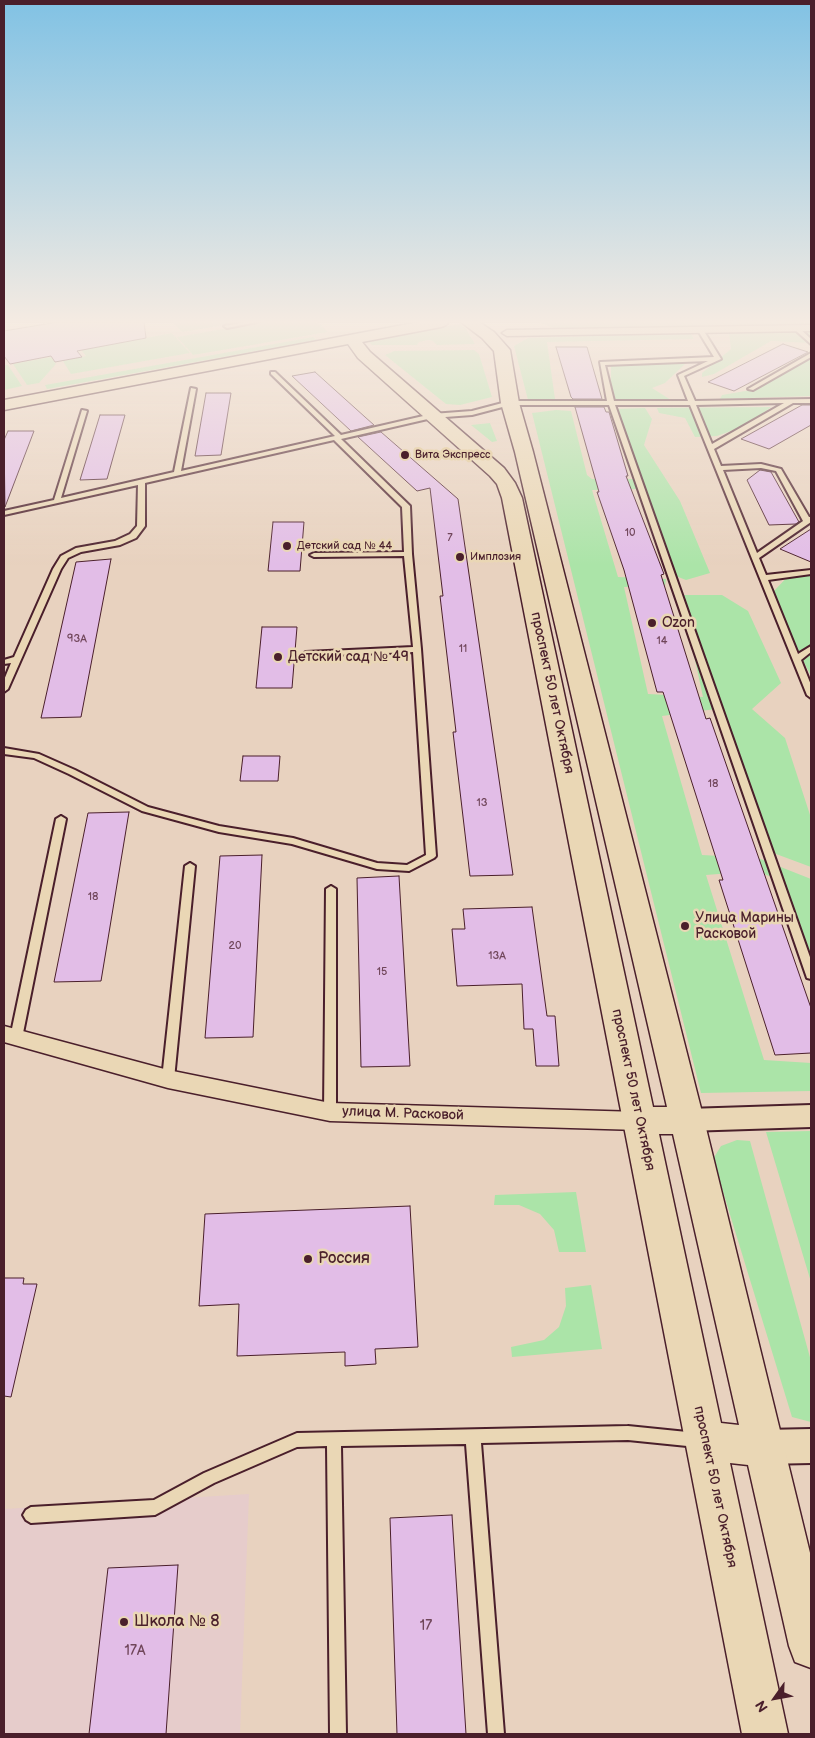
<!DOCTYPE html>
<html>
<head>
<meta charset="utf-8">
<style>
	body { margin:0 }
	#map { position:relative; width:815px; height:1738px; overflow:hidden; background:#e8d2bf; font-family:"Balsamiq Sans",sans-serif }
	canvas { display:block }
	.frame { position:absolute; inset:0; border:5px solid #4a1f2b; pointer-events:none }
	.north { position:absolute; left:750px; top:1673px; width:50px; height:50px; -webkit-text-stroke:4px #ead7b5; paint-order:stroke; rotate:238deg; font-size:14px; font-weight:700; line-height:20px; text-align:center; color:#4a1f2b }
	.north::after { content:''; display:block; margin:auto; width:18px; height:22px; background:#4a1f2b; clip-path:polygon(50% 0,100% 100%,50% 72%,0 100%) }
</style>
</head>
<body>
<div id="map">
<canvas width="815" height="1738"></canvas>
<div class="frame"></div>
<div class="north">N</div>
</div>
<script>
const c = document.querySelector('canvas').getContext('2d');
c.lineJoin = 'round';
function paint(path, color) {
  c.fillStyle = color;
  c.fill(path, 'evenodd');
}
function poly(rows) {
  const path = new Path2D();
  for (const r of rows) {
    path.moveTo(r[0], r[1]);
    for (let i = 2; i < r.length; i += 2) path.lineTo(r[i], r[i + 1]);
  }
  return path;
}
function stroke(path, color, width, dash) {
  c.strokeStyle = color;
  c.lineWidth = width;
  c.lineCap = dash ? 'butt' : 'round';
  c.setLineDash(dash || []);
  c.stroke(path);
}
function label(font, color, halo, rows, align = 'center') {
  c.font = font + ' "Balsamiq Sans",sans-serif';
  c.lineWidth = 5;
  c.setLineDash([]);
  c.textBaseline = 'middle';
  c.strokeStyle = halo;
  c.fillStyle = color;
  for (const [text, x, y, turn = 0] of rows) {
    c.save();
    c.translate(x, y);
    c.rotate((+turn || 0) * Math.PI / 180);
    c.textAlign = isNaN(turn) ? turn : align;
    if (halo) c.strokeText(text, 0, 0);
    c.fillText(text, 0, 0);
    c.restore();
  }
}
paint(poly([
	[249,1494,240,1734,4,1734,4,1509]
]), '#e6cccb');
paint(poly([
	[172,322,243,322,182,332],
	[263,322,317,322,328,332,193,355,177,337],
	[508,322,811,322,811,325,558,329,538,322],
	[460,324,466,329,475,344,437,345,433,341,428,340,419,342,417,345,372,345,369,342],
	[811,332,811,344,810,343,771,341,714,374,702,377,702,373,731,349,729,333],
	[172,333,190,353,71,374,63,361,86,356,81,350],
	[691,333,694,339,547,342,555,399,528,400,514,346,528,338],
	[313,337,317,340,47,389,45,385],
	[474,350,479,354,492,397,460,405,446,404,385,355,394,351],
	[51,357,56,364,39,383,27,385,13,364],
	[811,357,811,396,720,399,722,395,757,389],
	[611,363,653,363,685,364,665,383,652,388,671,400,616,402,611,382],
	[4,365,8,365,22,386,4,390],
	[771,407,750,424,717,436,695,437,685,418,659,413,657,408],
	[645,408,652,419,644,445,680,501,710,573,686,580,673,575,640,489,592,490,618,577,666,579,665,586,624,587,648,694,703,697,681,595,722,595,748,611,781,683,752,709,785,738,811,818,811,867,768,851,716,709,662,716,702,855,758,858,811,879,811,961,777,879,756,871,706,875,764,1060,811,1063,811,1091,701,1093,532,413,556,410,571,411,587,475,592,479,636,479,614,409],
	[490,423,497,441,492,442,471,425],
	[811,571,811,676,793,641,774,591,792,572],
	[811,1131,811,1282,766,1132],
	[737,1140,750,1141,811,1361,811,1422,792,1417,713,1159,721,1146],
	[576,1192,586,1252,559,1252,554,1230,540,1214,519,1205,494,1205,495,1195],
	[591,1285,602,1349,512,1357,511,1347,544,1340,559,1327,566,1306,565,1288]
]), '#abe4a8');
const building = poly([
	[58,322,144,322,146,338,77,351,82,357,55,362,51,356,10,364,4,356,4,331,58,322],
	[783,344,808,352,734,391,708,382,783,344],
	[556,347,587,347,602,399,573,399,571,397,556,347],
	[315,372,365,417,374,425,351,431,292,376,315,372],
	[206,393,231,393,221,455,195,456,206,393],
	[802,405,811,405,811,425,769,449,741,439,802,405],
	[575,407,604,407,606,412,609,412,628,476,626,476,664,574,661,575,706,719,710,718,811,1008,811,1053,775,1055,719,880,723,880,663,692,657,692,624,570,597,492,599,492,575,407],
	[100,415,125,415,107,479,80,480,100,415],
	[8,431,34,431,5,507,4,440,8,431],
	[381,432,458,499,513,875,470,876,453,732,456,732,440,596,443,596,430,488,417,491,358,437,381,432],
	[760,470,771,472,799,522,796,524,769,525,747,480,760,470],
	[273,522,304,522,300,571,268,571,273,522],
	[811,529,811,562,780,549,811,529],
	[111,559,81,717,41,718,76,562,111,559],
	[262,627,297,627,292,688,256,688,262,627],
	[243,756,280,756,278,781,240,781,243,756],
	[129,812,101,981,54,982,88,813,129,812],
	[262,855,253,1037,205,1038,220,856,262,855],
	[399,876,410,1066,361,1067,357,878,399,876],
	[532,907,547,1016,555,1016,559,1066,536,1066,533,1029,524,1029,522,984,457,986,452,929,465,929,463,909,532,907],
	[410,1206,418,1347,375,1349,376,1364,345,1366,345,1352,237,1356,239,1304,199,1306,205,1214,410,1206],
	[4,1278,24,1278,23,1284,37,1284,11,1397,4,1396,4,1278],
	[452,1515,466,1734,397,1734,390,1518,452,1515],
	[178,1565,166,1734,89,1734,108,1568,178,1565]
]);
paint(building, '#e2bde7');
stroke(building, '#4a1f2b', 1);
const service = poly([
	[246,322,257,322,227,328,224,326,246,322],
	[794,327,798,327,811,339,811,344,794,329,794,327],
	[698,328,702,328,721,359,684,376,695,401,811,399,811,403,793,403,714,449,721,466,761,464,781,469,809,517,811,517,811,522,759,558,766,575,811,570,811,574,768,580,798,654,811,646,811,652,801,660,811,685,811,698,807,695,690,405,615,405,811,960,811,979,807,978,806,975,609,405,510,405,472,415,432,418,341,439,410,506,412,554,421,649,436,856,434,858,409,871,377,869,292,844,219,832,142,811,69,774,34,758,4,754,4,748,39,754,75,770,148,807,219,826,293,838,377,863,407,865,426,855,413,652,306,656,302,654,306,652,413,647,404,556,314,557,310,555,314,553,404,552,402,507,334,440,145,483,145,526,136,538,120,545,81,552,68,558,61,569,8,689,4,692,4,680,11,663,4,664,4,660,14,657,53,569,61,556,76,548,115,541,130,534,137,526,138,485,4,515,4,511,54,500,82,410,87,411,61,498,174,472,191,388,196,389,181,471,335,436,271,374,271,372,275,372,341,435,432,414,472,411,510,401,607,401,600,362,714,357,697,329,698,328],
	[708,361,678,375,688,401,614,401,605,365,708,361],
	[784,403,712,444,696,405,784,403],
	[761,468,776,471,803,521,757,553,723,470,761,468],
	[811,353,811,357,753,390,748,389,811,353],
	[61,816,66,819,22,1038,20,1041,16,1042,12,1041,10,1038,56,819,61,816],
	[190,863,195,866,174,1079,172,1082,168,1084,164,1082,162,1079,185,866,190,863],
	[331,886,336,889,336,1112,334,1115,330,1117,326,1115,324,1112,326,889,331,886],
	[628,1426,697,1433,702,1435,704,1440,702,1445,697,1447,628,1440,481,1443,504,1734,488,1734,466,1444,341,1446,346,1734,330,1734,327,1446,297,1447,214,1483,155,1515,31,1523,26,1520,23,1515,26,1510,31,1507,154,1500,204,1473,297,1433,628,1426]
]);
const minor = poly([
	[811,325,811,331,507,336,502,333,507,330,811,325],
	[4,1026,168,1070,330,1103,639,1112,647,1115,650,1121,647,1127,639,1130,330,1121,168,1088,4,1042,4,1026]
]);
const tertiary = poly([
	[811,1105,811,1127,687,1131,677,1128,673,1120,677,1112,687,1109,811,1105],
	[811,1429,811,1463,764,1464,752,1459,747,1447,752,1435,764,1430,811,1429]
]);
const secondary = poly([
	[419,322,449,322,446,325,441,327,362,342,370,352,504,468,515,483,522,498,653,1107,667,1107,515,452,501,403,494,351,482,338,461,322,479,322,494,332,510,350,519,403,533,452,704,1120,811,1557,811,1668,795,1662,789,1646,748,1465,730,1463,788,1734,742,1734,502,498,497,484,490,476,358,358,348,344,4,410,4,400,419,322],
	[659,1134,673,1134,739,1425,721,1423,659,1134]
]);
stroke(service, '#4a1f2b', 4);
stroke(minor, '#4a1f2b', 3);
stroke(tertiary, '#4a1f2b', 4);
stroke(secondary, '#4a1f2b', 3);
paint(service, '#ead7b5');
paint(minor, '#ead7b5');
paint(tertiary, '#ead7b5');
paint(secondary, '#ead7b5');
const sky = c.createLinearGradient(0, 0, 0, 565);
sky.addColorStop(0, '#81c2e4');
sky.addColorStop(0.57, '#f5ebe2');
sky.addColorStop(1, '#f5ebe200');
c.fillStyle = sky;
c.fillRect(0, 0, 815, 565);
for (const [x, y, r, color] of [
	[405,455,5,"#4a1f2b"],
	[287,546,5,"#4a1f2b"],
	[460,557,5,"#4a1f2b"],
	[652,623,5,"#4a1f2b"],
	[278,657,5,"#4a1f2b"],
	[685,926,5,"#4a1f2b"],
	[308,1259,5,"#4a1f2b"],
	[124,1622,5,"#4a1f2b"]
]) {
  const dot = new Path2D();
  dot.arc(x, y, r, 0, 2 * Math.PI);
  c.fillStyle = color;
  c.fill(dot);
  stroke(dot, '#ead7b5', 2);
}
label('11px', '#4a1f2b', '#ead7b5', [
	["Вита Экспресс",415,455],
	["Детский сад № 44",297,546],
	["Имплозия",470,557]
], 'left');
label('11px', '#70465a', null, [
	["10",630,533],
	["7",450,538],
	["93А",77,639],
	["14",662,641],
	["11",463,649],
	["18",713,784],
	["13",482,803],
	["18",93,897],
	["20",235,946],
	["13А",497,956],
	["15",382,972]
]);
label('14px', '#4a1f2b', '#ead7b5', [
	["Ozon",662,623],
	["Детский сад № 49",288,657],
	["Улица Марины",695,918],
	["Расковой",695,934]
], 'left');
label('14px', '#4a1f2b', '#ead7b5', [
	["проспект 50 лет Октября",552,693,78],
	["проспект 50 лет Октября",633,1090,78],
	["улица М. Расковой",403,1114,2],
	["проспект 50 лет Октября",715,1487,78]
]);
label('14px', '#70465a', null, [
	["17",426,1626],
	["17А",135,1651]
]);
label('16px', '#4a1f2b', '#ead7b5', [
	["Россия",318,1259],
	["Школа № 8",134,1622]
], 'left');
</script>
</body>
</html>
